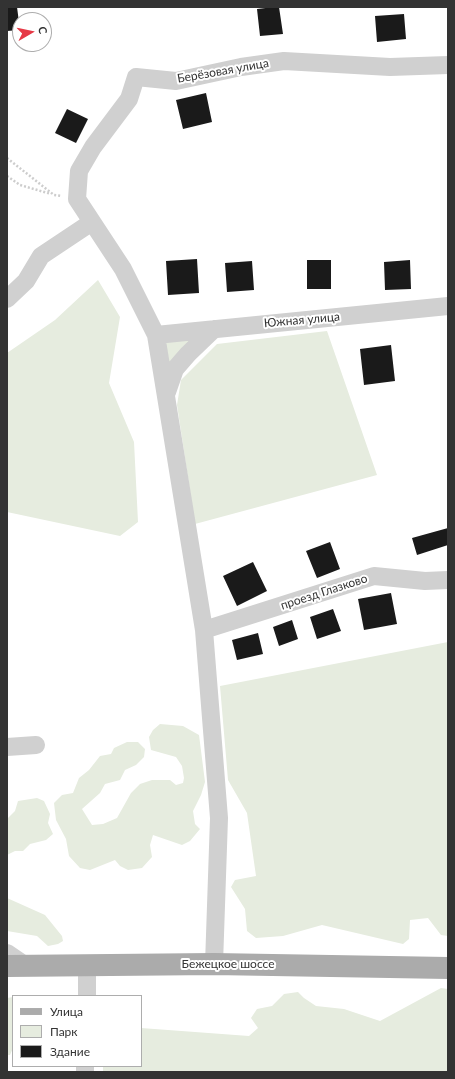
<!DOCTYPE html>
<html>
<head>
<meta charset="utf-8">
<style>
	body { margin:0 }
	#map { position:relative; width:455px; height:1079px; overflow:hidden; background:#fff; font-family:Lato,sans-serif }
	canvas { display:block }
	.frame { position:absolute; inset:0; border:8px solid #333; pointer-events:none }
	.legend { position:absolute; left:12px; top:995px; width:130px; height:72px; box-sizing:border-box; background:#fff; border:1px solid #adadad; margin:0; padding:5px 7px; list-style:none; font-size:12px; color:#333 }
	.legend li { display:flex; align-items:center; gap:8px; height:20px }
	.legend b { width:20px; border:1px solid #adadad }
	.north { position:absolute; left:12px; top:12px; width:40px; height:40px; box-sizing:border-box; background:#fff; border:1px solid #adadad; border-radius:50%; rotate:81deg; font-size:11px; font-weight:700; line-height:16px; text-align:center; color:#333 }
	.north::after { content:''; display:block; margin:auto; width:14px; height:18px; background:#e63946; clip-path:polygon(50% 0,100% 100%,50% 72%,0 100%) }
</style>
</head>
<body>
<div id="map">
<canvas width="455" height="1079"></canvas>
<div class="frame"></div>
<ul class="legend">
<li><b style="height:5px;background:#ababab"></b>Улица</li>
<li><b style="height:11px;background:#e6ecdf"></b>Парк</li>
<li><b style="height:11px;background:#1a1a1a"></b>Здание</li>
</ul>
<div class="north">С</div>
</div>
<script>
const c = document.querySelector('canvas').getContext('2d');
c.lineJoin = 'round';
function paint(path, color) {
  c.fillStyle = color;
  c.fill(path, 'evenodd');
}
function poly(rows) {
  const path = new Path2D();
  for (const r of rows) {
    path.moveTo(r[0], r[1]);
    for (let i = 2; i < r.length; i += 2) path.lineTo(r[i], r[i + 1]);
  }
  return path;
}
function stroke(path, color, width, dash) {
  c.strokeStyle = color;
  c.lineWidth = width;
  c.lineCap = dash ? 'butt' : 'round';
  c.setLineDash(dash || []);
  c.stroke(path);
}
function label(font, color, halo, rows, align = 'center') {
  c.font = font + ' Lato,sans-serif';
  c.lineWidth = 4;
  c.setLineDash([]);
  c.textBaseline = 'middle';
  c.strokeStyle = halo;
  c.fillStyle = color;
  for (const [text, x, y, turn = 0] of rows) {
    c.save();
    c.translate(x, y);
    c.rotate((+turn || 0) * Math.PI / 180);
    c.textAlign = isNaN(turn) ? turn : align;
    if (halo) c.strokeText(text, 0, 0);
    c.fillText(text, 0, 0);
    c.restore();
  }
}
paint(poly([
	[98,280,120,317,109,383,134,442,138,522,120,536,7,512,7,353,55,320],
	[327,331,377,475,195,524,177,405,181,380,217,344],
	[163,337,193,337,170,365],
	[448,642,448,936,441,935,428,918,410,920,409,939,403,944,322,925,283,936,256,938,247,931,245,909,231,887,235,880,256,876,247,813,228,780,220,686],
	[160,724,183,726,199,735,205,782,201,795,193,811,195,824,200,829,190,841,182,845,153,835,150,845,152,857,142,868,128,870,120,866,115,860,90,870,80,868,69,856,66,839,56,820,54,803,62,795,73,793,79,778,89,770,100,756,111,754,114,748,127,742,138,742,145,749,144,757,136,765,125,770,120,780,105,784,100,793,82,809,92,825,103,824,117,818,131,793,140,784,152,780,170,780,176,785,183,783,184,778,182,766,176,757,151,750,149,737,153,730],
	[37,798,44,801,50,814,48,823,53,834,46,840,30,844,23,851,15,851,7,855,7,819,15,811,18,801],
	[7,898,45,915,62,936,63,941,58,944,48,946,37,936,7,931],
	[441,988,448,989,448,1072,103,1072,103,1066,141,1066,141,1028,249,1036,258,1028,251,1018,257,1009,272,1006,284,994,298,992,304,998,316,1006,344,1009,380,1021],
	[13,997,13,1048,10,1055,7,1055,7,998]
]), '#e6ecdf');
paint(poly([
	[7,7,17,7,20,30,7,31],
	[274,7,279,7,283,34,260,36,257,9],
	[404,14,406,39,377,42,375,16],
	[206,93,212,122,183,129,176,100],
	[67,109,88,119,76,143,55,133],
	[197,259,199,293,168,295,166,261],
	[307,260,331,260,331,289,307,289],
	[410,260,411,289,385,290,384,262],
	[252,261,254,290,227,292,225,263],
	[391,345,395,381,364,385,360,349],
	[448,528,448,545,417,555,412,538],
	[330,542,340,569,317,578,306,551],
	[253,562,267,591,237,606,223,576],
	[391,593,397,624,364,630,358,599],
	[333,609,341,631,317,639,310,617],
	[292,620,298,639,279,646,273,627],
	[258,633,263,654,237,660,232,640]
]), '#1a1a1a');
stroke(poly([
	[7,158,54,195,62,196],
	[7,176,20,185,51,194]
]), '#cdcdcd', 2.5, [2, 2]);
stroke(poly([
	[7,299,26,281,41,256,92,222],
	[156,335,448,306],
	[167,392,175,369,188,354,214,329],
	[204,630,374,576,425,581,448,580],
	[7,747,36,745],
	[7,953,26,966],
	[214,964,219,818,204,630,156,335,123,269,77,199,79,171,93,147,129,99,136,77,176,81,241,67,284,61,390,67,448,65],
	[87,996,87,965],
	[85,1072,85,1066]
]), '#d0d0d0', 18);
stroke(poly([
	[7,966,214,964,448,968]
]), '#ababab', 22);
label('12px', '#333', '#fff', [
	["Берёзовая улица",223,71,-10],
	["Южная улица",302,320,-5],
	["проезд Глазково",324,592,-18],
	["Бежецкое шоссе",228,964]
]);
</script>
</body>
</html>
